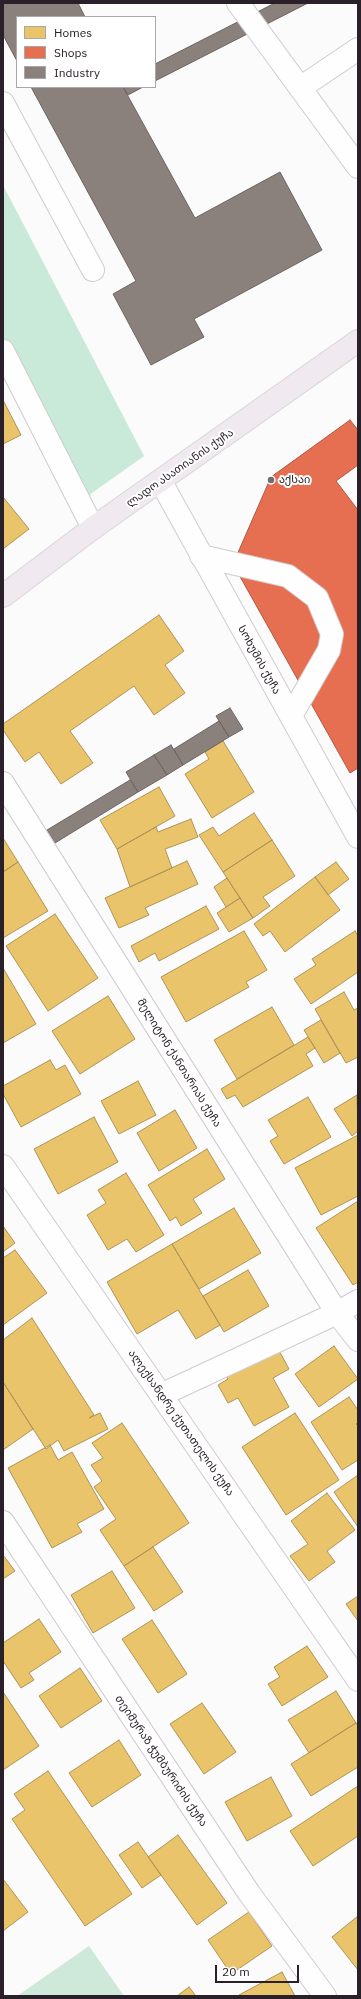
<!DOCTYPE html>
<html>
<head>
<meta charset="utf-8">
<style>
	body { margin:0 }
	#map { position:relative; width:361px; height:1999px; overflow:hidden; background:#fbfbfb; font-family:"IBM Plex Sans",sans-serif }
	canvas { display:block }
	.frame { position:absolute; inset:0; border:4px solid #2a2029; pointer-events:none }
	.legend { position:absolute; left:16px; top:16px; width:140px; height:72px; box-sizing:border-box; background:#fff; border:1px solid #aaa6a9; margin:0; padding:5px 7px; list-style:none; font-size:12px; color:#2a2029 }
	.legend li { display:flex; align-items:center; gap:8px; height:20px }
	.legend b { width:20px; border:1px solid #aaa6a9 }
	.scale { position:absolute; left:215px; top:1965px; width:84px; height:18px; box-sizing:border-box; border:2px solid #2a2029; border-top:0; padding-left:5px; font-size:12px; line-height:14px; white-space:nowrap; color:#2a2029; -webkit-text-stroke:3px #fff; paint-order:stroke }
</style>
</head>
<body>
<div id="map">
<canvas width="361" height="1999"></canvas>
<div class="frame"></div>
<ul class="legend">
<li><b style="height:11px;background:#e9c46a"></b>Homes</li>
<li><b style="height:11px;background:#e76f51"></b>Shops</li>
<li><b style="height:11px;background:#8a817c"></b>Industry</li>
</ul>
<div class="scale">20 m</div>
</div>
<script>
const c = document.querySelector('canvas').getContext('2d');
c.lineJoin = 'round';
function paint(path, color) {
  c.fillStyle = color;
  c.fill(path, 'evenodd');
}
function poly(rows) {
  const path = new Path2D();
  for (const r of rows) {
    path.moveTo(r[0], r[1]);
    for (let i = 2; i < r.length; i += 2) path.lineTo(r[i], r[i + 1]);
  }
  return path;
}
function stroke(path, color, width, dash) {
  c.strokeStyle = color;
  c.lineWidth = width;
  c.lineCap = dash ? 'butt' : 'round';
  c.setLineDash(dash || []);
  c.stroke(path);
}
function label(font, color, halo, rows, align = 'center') {
  c.font = font + ' "IBM Plex Sans","Noto Sans Georgian",sans-serif';
  c.lineWidth = 4;
  c.setLineDash([]);
  c.textBaseline = 'middle';
  c.strokeStyle = halo;
  c.fillStyle = color;
  for (const [text, x, y, turn = 0] of rows) {
    c.save();
    c.translate(x, y);
    c.rotate((+turn || 0) * Math.PI / 180);
    c.textAlign = isNaN(turn) ? turn : align;
    if (halo) c.strokeText(text, 0, 0);
    c.fillText(text, 0, 0);
    c.restore();
  }
}
paint(poly([
	[89,1946,124,1996,17,1996]
]), '#cee9da');
paint(poly([
	[3,185,144,456,85,498,3,339]
]), '#caead9');
const homes = poly([
	[3,400,21,435,3,444,3,400],
	[3,497,29,529,3,549,3,497],
	[159,615,184,651,165,665,185,693,154,715,134,686,70,731,93,763,61,784,39,752,25,762,3,730,3,724,159,615],
	[223,741,254,792,212,818,185,774,209,759,205,752,223,741],
	[159,787,175,816,117,849,100,820,159,787],
	[254,813,272,840,223,872,199,835,213,827,219,836,254,813],
	[191,819,198,837,165,849,172,868,130,887,117,849,156,827,158,832,191,819],
	[3,838,18,862,3,872,3,838],
	[272,840,295,876,263,897,270,906,253,918,223,872,272,840],
	[187,861,198,884,145,908,149,915,119,928,105,898,187,861],
	[18,862,48,911,3,938,3,872,18,862],
	[336,862,349,879,328,895,315,877,336,862],
	[315,877,340,910,285,952,270,931,263,936,254,924,315,877],
	[227,878,240,898,226,907,214,887,227,878],
	[240,898,253,918,229,932,217,913,240,898],
	[206,906,219,929,159,961,155,953,139,962,131,946,206,906],
	[55,914,98,978,48,1011,6,946,55,914],
	[244,931,267,970,246,982,249,987,186,1022,161,977,244,931],
	[355,931,358,936,358,972,311,1004,294,979,316,965,312,959,355,931],
	[3,968,36,1024,3,1043,3,968],
	[344,992,354,1010,358,1008,358,1057,346,1063,315,1009,344,992],
	[108,996,135,1039,80,1074,52,1031,108,996],
	[272,1007,294,1045,237,1079,214,1040,272,1007],
	[321,1020,340,1053,324,1063,304,1030,321,1020],
	[308,1037,315,1048,306,1054,313,1066,243,1107,235,1095,227,1099,221,1089,308,1037],
	[50,1060,56,1070,65,1065,81,1094,21,1127,3,1094,3,1086,50,1060],
	[138,1081,156,1115,119,1134,101,1101,138,1081],
	[357,1095,358,1131,352,1136,334,1109,357,1095],
	[308,1097,331,1137,284,1164,270,1141,278,1136,268,1120,308,1097],
	[175,1110,197,1148,159,1171,137,1133,175,1110],
	[94,1117,118,1162,58,1194,34,1149,94,1117],
	[358,1135,358,1196,321,1215,295,1168,358,1135],
	[207,1149,225,1179,193,1199,202,1213,181,1226,176,1217,170,1221,148,1185,207,1149],
	[126,1173,164,1235,136,1252,127,1239,108,1250,87,1215,106,1203,98,1190,126,1173],
	[358,1201,358,1282,353,1285,316,1228,358,1201],
	[234,1208,261,1253,199,1289,172,1244,234,1208],
	[3,1226,15,1243,3,1252,3,1226],
	[172,1244,220,1325,196,1339,178,1310,137,1334,107,1282,172,1244],
	[15,1250,47,1293,3,1325,3,1258,15,1250],
	[248,1270,269,1306,224,1332,203,1296,248,1270],
	[32,1318,94,1415,89,1418,100,1413,108,1429,64,1451,58,1440,46,1449,3,1382,3,1340,32,1318],
	[276,1345,289,1369,273,1378,289,1407,254,1426,238,1398,228,1403,218,1385,228,1379,225,1373,276,1345],
	[334,1346,358,1379,319,1407,295,1374,334,1346],
	[3,1382,33,1429,3,1450,3,1382],
	[349,1397,358,1410,358,1422,356,1424,358,1426,358,1460,342,1470,311,1422,349,1397],
	[295,1413,339,1480,286,1515,242,1447,295,1413],
	[122,1423,189,1523,124,1566,100,1530,116,1519,94,1487,102,1481,91,1465,103,1458,92,1443,122,1423],
	[50,1445,58,1460,72,1452,104,1509,77,1524,82,1532,52,1548,8,1468,50,1445],
	[358,1475,358,1527,334,1492,358,1475],
	[327,1493,355,1530,327,1551,335,1562,309,1581,290,1556,308,1544,291,1521,327,1493],
	[153,1547,183,1592,154,1611,124,1566,153,1547],
	[3,1555,15,1571,3,1579,3,1555],
	[112,1571,135,1608,93,1633,71,1595,112,1571],
	[358,1596,358,1621,346,1604,358,1596],
	[39,1619,61,1652,29,1673,34,1680,21,1688,3,1661,3,1643,39,1619],
	[152,1620,187,1674,158,1693,122,1639,152,1620],
	[307,1646,328,1677,282,1706,268,1684,280,1677,274,1667,307,1646],
	[80,1668,102,1701,61,1728,39,1696,80,1668],
	[336,1691,356,1723,309,1753,288,1720,336,1691],
	[3,1692,39,1746,3,1770,3,1692],
	[202,1703,236,1752,204,1774,170,1724,202,1703],
	[356,1723,358,1726,358,1767,311,1796,291,1764,356,1723],
	[119,1740,141,1775,92,1807,69,1773,119,1740],
	[48,1771,132,1894,85,1926,12,1819,25,1810,14,1794,48,1771],
	[271,1777,292,1816,247,1841,225,1802,271,1777],
	[358,1786,358,1836,313,1866,290,1831,358,1786],
	[178,1835,227,1903,197,1925,148,1857,178,1835],
	[138,1842,161,1875,142,1888,119,1855,138,1842],
	[3,1879,28,1912,3,1931,3,1879],
	[249,1912,272,1946,231,1974,208,1940,249,1912],
	[358,1916,358,1970,332,1937,358,1916],
	[282,1972,295,1996,240,1996,239,1995,282,1972],
	[189,1987,196,1996,177,1996,189,1987]
]);
paint(homes, '#e9c46a');
stroke(homes, '#b09356', 1);
const shops = poly([
	[350,420,358,430,358,465,336,481,358,510,358,768,350,773,233,564,271,477,350,420]
]);
paint(shops, '#e76f51');
stroke(shops, '#ae5745', 1);
const industry = poly([
	[3,3,78,3,85,17,17,17,17,61,3,35,3,3],
	[275,3,308,3,155,81,155,64,275,3],
	[31,87,123,87,195,218,280,172,322,250,194,319,204,337,151,365,113,294,136,281,31,87],
	[123,87,143,87,128,95,123,87],
	[230,708,243,729,229,737,216,716,230,708],
	[219,721,229,737,183,765,174,749,219,721],
	[171,745,183,765,167,775,154,755,171,745],
	[154,755,167,775,138,792,126,772,154,755],
	[130,780,138,792,55,843,47,830,130,780]
]);
paint(industry, '#8a817c');
stroke(industry, '#6d6463', 1);
const minor = poly([
	[238,3,358,167],
	[300,88,358,49],
	[3,103,93,270],
	[3,351,93,528],
	[161,482,358,837],
	[201,556,288,576,317,598,332,634,329,650,291,716],
	[3,783,337,1313,358,1340],
	[3,1166,358,1680],
	[161,1395,337,1313,358,1301],
	[3,1522,249,1893,325,1996]
]);
const major = poly([
	[3,596,93,528,358,341]
]);
stroke(minor, '#d0cbd0', 24);
stroke(major, '#d7d5d7', 24);
stroke(minor, '#fefefe', 22);
stroke(major, '#f0eaf0', 22);
for (const [x, y, r, color] of [
	[271,480,4,"#736d72"]
]) {
  const dot = new Path2D();
  dot.arc(x, y, r, 0, 2 * Math.PI);
  c.fillStyle = color;
  c.fill(dot);
  stroke(dot, '#fff', 1.5);
}
label('11px', '#2a2029', '#fff', [
	["ლადო ასათიანის ქუჩა",180,468,-35],
	["სოხუმის ქუჩა",259,660,61],
	["მელიტონ ქანთარიას ქუჩა",179,1063,58],
	["ალექსანდრე ქუთათელის ქუჩა",181,1423,55],
	["თეიმურაზ ჭუმბურიძის ქუჩა",161,1761,56]
]);
label('11px', '#2a2029', '#fff', [
	["აქსაი",279,480]
], 'left');
</script>
</body>
</html>
